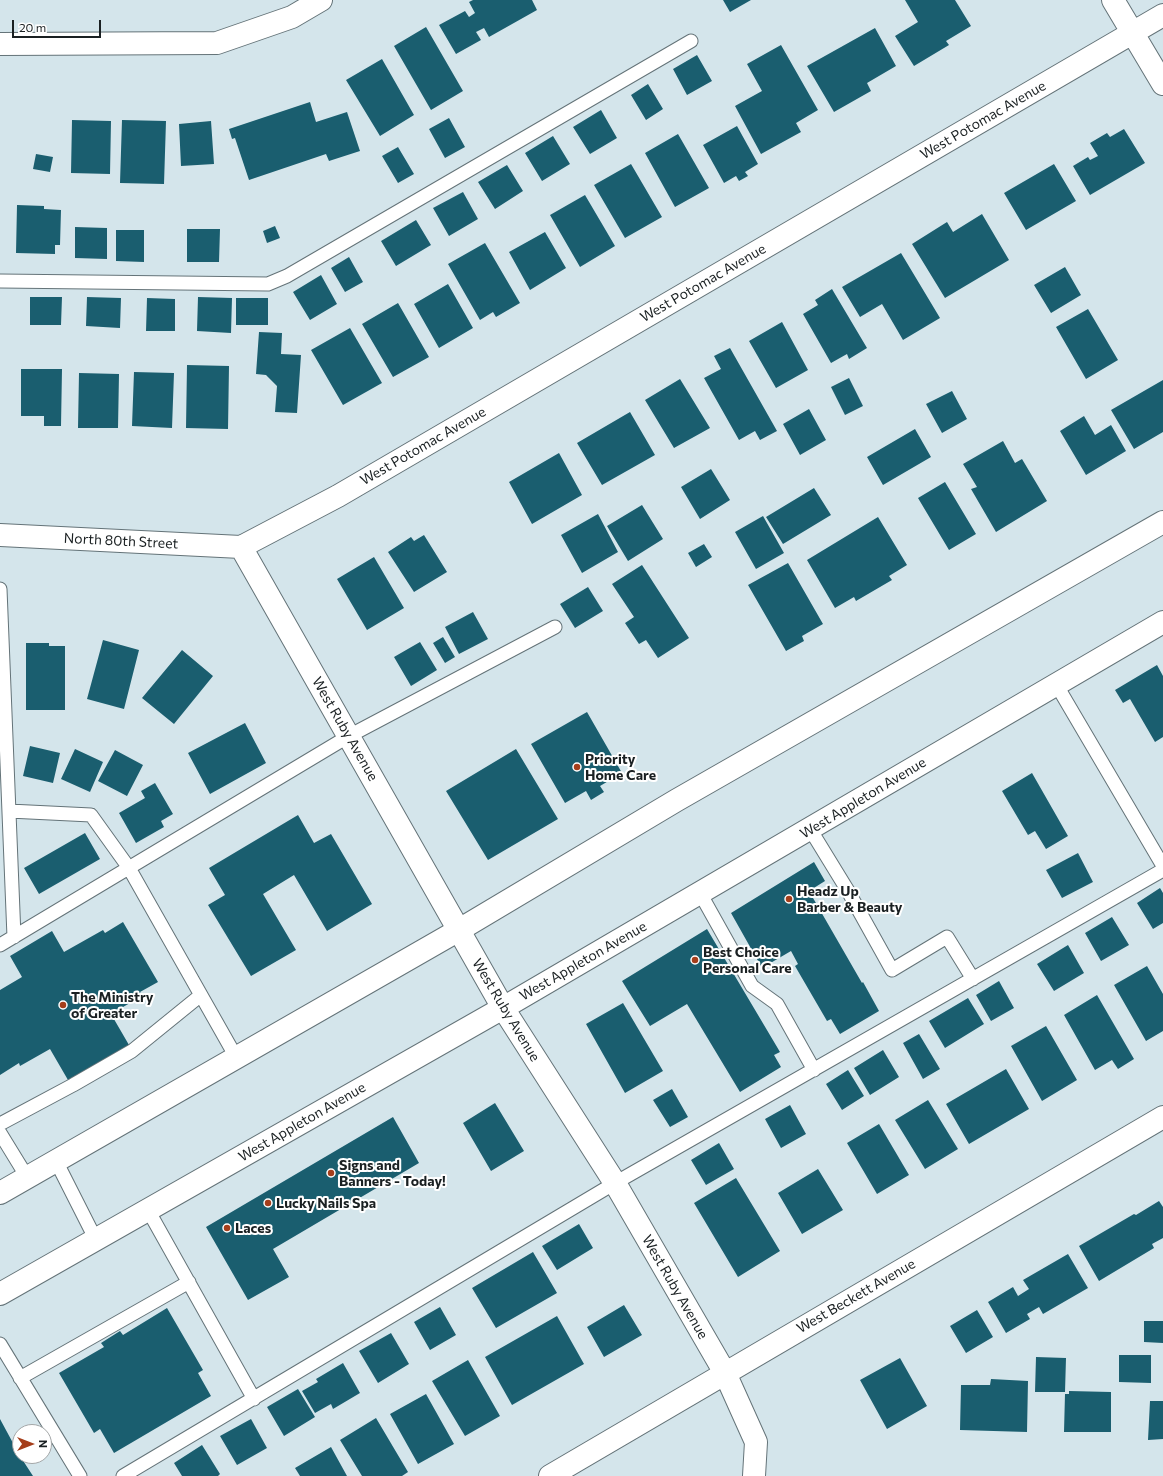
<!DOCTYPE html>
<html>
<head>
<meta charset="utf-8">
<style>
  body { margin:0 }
  #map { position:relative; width:1163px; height:1476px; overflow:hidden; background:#d4e5eb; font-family:Commissioner,sans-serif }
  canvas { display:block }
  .north { position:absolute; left:12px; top:1424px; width:40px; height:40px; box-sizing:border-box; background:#fff; border:1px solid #a3a6a7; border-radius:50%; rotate:90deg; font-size:11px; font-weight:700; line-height:16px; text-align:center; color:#1a2022 }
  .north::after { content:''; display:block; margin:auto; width:14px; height:18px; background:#a53e1b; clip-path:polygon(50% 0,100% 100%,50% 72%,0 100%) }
  .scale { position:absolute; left:12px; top:20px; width:89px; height:18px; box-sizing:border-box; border:2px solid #1a2022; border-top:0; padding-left:5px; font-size:12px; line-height:14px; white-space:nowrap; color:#1a2022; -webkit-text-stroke:3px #fff; paint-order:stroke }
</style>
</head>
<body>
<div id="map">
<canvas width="1163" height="1476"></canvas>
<div class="north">N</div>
<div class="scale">20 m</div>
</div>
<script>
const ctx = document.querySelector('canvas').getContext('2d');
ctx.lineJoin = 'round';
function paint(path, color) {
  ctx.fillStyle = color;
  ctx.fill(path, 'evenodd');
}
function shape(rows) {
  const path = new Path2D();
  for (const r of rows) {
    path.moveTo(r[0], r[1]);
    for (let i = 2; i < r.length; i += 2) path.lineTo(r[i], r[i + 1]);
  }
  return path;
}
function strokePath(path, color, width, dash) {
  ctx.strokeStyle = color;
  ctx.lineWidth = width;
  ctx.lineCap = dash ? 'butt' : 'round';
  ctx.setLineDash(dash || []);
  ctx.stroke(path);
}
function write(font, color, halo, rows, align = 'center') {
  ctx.font = font + ' Commissioner,sans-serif';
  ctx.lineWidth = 4;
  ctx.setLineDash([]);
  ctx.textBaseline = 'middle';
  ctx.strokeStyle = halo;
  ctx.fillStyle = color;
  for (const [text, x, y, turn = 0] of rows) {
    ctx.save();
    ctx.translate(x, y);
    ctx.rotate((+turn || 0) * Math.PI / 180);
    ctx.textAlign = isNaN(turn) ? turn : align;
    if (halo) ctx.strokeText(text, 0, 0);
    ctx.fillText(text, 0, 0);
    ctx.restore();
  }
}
const building = shape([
  [473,0,532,0,537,10,489,37,484,28,476,32,481,40,456,54,439,25,465,11,469,17,475,13,469,2],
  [723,0,751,0,730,12],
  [905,0,955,0,971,26,946,41,949,45,914,66,895,36,918,22],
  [426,27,463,91,431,110,394,46],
  [875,28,896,66,867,83,871,91,834,112,807,66],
  [781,45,818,110,796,123,801,132,761,154,735,106,762,91,747,64],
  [697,55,712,81,687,95,673,69],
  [382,59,414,115,380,136,346,80],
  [648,84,663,109,646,120,631,95],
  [310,102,316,122,347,112,360,151,329,161,326,154,249,180,235,138,232,139,229,129],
  [601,110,617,138,590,154,573,127],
  [449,118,465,147,445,158,429,129],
  [72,120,111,121,110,174,71,173],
  [122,120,166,121,164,184,120,183],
  [211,121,214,164,181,166,179,124],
  [737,126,758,164,745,172,748,176,739,181,736,176,724,183,703,145],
  [1124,129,1145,163,1090,195,1073,166,1088,157,1090,160,1098,156,1090,143,1107,133,1110,137],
  [678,134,709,188,675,207,645,153],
  [553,136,570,164,542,181,525,153],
  [398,147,414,174,398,183,382,156],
  [36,154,53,157,50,172,33,169],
  [631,164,662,217,625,238,594,185],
  [1054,164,1076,201,1026,230,1004,193],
  [507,165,523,191,495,209,478,182],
  [463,192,478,219,449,236,433,208],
  [585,195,615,246,580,267,550,215],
  [17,205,44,206,44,209,61,210,60,245,55,245,55,254,16,253],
  [982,214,1009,260,945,298,912,244,947,222,953,232],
  [416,220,431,245,396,266,381,241],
  [275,226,280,238,267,243,263,231],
  [75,227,107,228,107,259,75,258],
  [187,229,220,229,219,262,187,262],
  [116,230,144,230,144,262,116,261],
  [545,232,566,268,530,290,509,252],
  [485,243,520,303,496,317,493,312,480,320,448,264],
  [901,253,940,318,903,340,882,304,860,317,842,287],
  [349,257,363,282,345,292,331,268],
  [1065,267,1081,295,1051,313,1034,285],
  [321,275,337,304,310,320,293,292],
  [448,284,473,328,439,348,414,304],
  [832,289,867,348,849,359,847,354,831,363,803,314,818,305,815,300],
  [30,297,62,297,61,325,30,325],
  [87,297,121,298,120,328,86,326],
  [198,297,232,298,231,333,197,331],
  [147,298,175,299,175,331,146,331],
  [236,298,268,298,268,325,236,325],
  [398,303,429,357,393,377,362,324],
  [1088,309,1118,360,1086,379,1056,327],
  [782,322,808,370,776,388,749,341],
  [350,328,382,383,343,405,311,350],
  [259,332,282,333,281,354,301,355,297,413,275,412,277,386,266,375,256,374],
  [730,348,777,431,760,440,755,431,739,440,704,378,721,369,714,356],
  [187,365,229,366,228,429,186,428],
  [21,369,62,369,61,426,44,426,44,416,21,416],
  [134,372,174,373,172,428,132,426],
  [79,373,119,374,118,428,78,428],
  [849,378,863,406,845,415,831,387],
  [680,379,710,428,674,448,645,400],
  [1163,380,1163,432,1134,449,1111,410],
  [952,391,967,419,942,433,926,404],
  [809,409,826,440,800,455,783,424],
  [630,412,655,455,602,485,577,443],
  [1084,416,1095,435,1111,425,1126,451,1086,475,1060,431],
  [915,429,931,457,883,485,867,457],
  [1003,441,1015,463,1022,459,1047,501,996,532,971,489,977,487,963,464],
  [559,453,582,495,532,524,509,482],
  [711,469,730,500,700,519,681,487],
  [945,482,976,534,949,550,918,498],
  [814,488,831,515,783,544,766,517],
  [642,505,663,539,628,561,607,526],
  [598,514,618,552,582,573,561,535],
  [763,516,784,553,756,569,735,532],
  [878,517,907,565,889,576,892,580,856,601,854,597,835,608,807,560],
  [424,535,447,572,414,592,388,552,411,537,414,541],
  [704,544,712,557,696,567,688,553],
  [374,557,404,608,367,630,337,579],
  [788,563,823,624,802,636,804,641,786,651,748,585],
  [642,565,689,638,658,658,646,640,639,644,625,623,634,617,612,584],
  [588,587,603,611,575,628,560,604],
  [473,612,488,639,459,654,445,627],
  [443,637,455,657,445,663,433,643],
  [103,640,139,650,124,709,87,699],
  [420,642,437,670,411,686,394,657],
  [26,643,49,643,49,646,65,646,65,710,26,710],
  [182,650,213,676,174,724,142,698],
  [1157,665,1163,676,1163,737,1155,742,1130,699,1123,703,1115,690],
  [587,712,622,773,600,786,604,792,591,800,586,791,565,803,531,744],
  [245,723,266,763,210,794,188,753],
  [30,746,60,753,53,783,23,776],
  [75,749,103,762,90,792,61,779],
  [516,749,558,819,488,860,446,791],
  [115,750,143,765,127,796,98,781],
  [1032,773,1068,836,1046,849,1035,831,1028,835,1002,791],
  [155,783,173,814,161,821,164,827,136,843,119,813,145,798,141,791],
  [298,815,314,843,331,834,372,904,327,931,294,875,263,894,296,950,251,976,208,905,225,895,209,868],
  [85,833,100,859,39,894,24,868],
  [1078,853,1093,882,1062,898,1046,870],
  [814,862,825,881,809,891,862,983,863,982,879,1011,840,1034,831,1019,827,1021,795,966,798,964,791,951,762,968,731,913],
  [1160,888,1163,893,1163,923,1153,929,1137,903],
  [1112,917,1129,945,1101,961,1085,933],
  [123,922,158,982,140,992,142,996,111,1014,129,1045,68,1080,50,1049,20,1066,19,1063,0,1075,0,990,22,977,10,956,52,931,64,952,103,930,105,933],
  [707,929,780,1052,774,1055,781,1067,740,1092,687,1004,650,1026,622,981],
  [1068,945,1084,973,1054,991,1037,964],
  [1147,966,1163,994,1163,1031,1146,1041,1114,985],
  [999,981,1014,1008,991,1021,976,995],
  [1097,995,1134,1059,1118,1069,1112,1060,1095,1070,1064,1015],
  [968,998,984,1024,945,1048,929,1021],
  [623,1003,663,1071,625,1093,586,1024],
  [1046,1026,1077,1080,1042,1101,1011,1046],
  [919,1034,940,1069,923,1079,903,1043],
  [883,1050,899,1077,870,1095,854,1068],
  [1006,1069,1029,1109,969,1144,946,1104],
  [848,1070,864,1096,842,1110,826,1084],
  [672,1089,688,1117,670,1127,653,1100],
  [928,1100,958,1149,925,1169,895,1120],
  [495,1103,524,1151,491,1171,463,1123],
  [790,1105,806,1134,781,1148,765,1119],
  [393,1117,419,1163,273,1249,289,1277,248,1300,206,1227],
  [879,1124,909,1175,877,1194,847,1143],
  [719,1143,734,1169,706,1185,691,1160],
  [818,1169,843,1210,802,1234,778,1193],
  [736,1178,780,1251,738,1277,694,1203],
  [1159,1201,1163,1207,1163,1238,1152,1244,1154,1248,1099,1281,1079,1246,1134,1214,1136,1215],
  [579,1224,593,1248,557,1270,542,1246],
  [533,1252,557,1293,496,1328,472,1288],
  [1068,1254,1088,1288,1043,1314,1039,1307,1027,1314,1030,1319,1006,1333,988,1302,1013,1287,1018,1296,1029,1289,1023,1280],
  [624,1305,642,1335,604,1357,587,1327],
  [440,1307,456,1335,430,1350,414,1322],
  [167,1308,203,1370,198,1373,211,1396,114,1453,100,1429,94,1433,59,1373,104,1347,101,1343,120,1331,123,1335],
  [977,1310,993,1337,966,1353,950,1326],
  [557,1316,584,1364,512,1405,485,1357],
  [1144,1321,1163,1321,1163,1343,1144,1342],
  [391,1333,409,1364,378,1383,359,1351],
  [1119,1355,1151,1355,1151,1383,1119,1382],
  [1036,1357,1066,1358,1065,1392,1035,1392],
  [900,1358,927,1406,887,1429,860,1380],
  [468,1360,500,1416,465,1436,432,1381],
  [343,1363,360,1393,333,1409,331,1404,315,1413,302,1391,318,1382,316,1379],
  [991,1379,1028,1381,1027,1432,960,1430,961,1385,990,1385],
  [298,1389,315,1417,284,1436,267,1407],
  [1069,1391,1111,1392,1111,1432,1064,1432,1065,1394,1069,1394],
  [426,1394,454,1444,418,1464,390,1414],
  [1150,1401,1163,1401,1163,1439,1148,1440],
  [376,1418,408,1472,402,1476,362,1476,340,1440],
  [0,1419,20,1456,33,1476,0,1476],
  [251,1419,267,1448,237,1465,220,1436],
  [202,1445,220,1474,218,1476,182,1476,174,1463],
  [331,1447,347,1476,300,1476,295,1468]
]);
const service = shape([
  [0,281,268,284,287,276,691,41],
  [0,589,14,937],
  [1056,684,1163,866],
  [9,811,91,815,129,868,236,1057],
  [810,829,848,891,892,970,947,937,973,979],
  [700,893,752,986,777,1004,814,1070],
  [0,945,349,736,555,627],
  [0,1124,73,1085,132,1051,201,995],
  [0,1133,27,1177],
  [56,1161,96,1240],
  [148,1210,254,1399],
  [0,1344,80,1476],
  [20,1378,189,1282],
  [123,1476,615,1183,1163,870]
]);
const minor = shape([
  [1113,0,1163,84],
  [0,44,217,43,292,17,321,0],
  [0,535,241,547],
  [241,547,503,1008,615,1183,725,1373,756,1442,754,1476],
  [241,547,338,496,1163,15],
  [550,1476,1163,1117]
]);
const primary = shape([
  [0,1193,459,930,677,800,1163,522],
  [0,1294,503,1008,1163,622]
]);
const markers = [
  [577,767,4,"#a53e1b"],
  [789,899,4,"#a53e1b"],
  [695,960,4,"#a53e1b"],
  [63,1005,4,"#a53e1b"],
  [331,1173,4,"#a53e1b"],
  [268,1203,4,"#a53e1b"],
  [227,1228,4,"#a53e1b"]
];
const streetNames = [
  ["West Potomac Avenue",983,120,-30],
  ["West Potomac Avenue",703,283,-30],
  ["West Potomac Avenue",423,446,-30],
  ["North 80th Street",121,541,3],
  ["West Ruby Avenue",345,729,60],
  ["West Appleton Avenue",863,798,-31],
  ["West Appleton Avenue",583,961,-30],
  ["West Ruby Avenue",506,1010,59],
  ["West Appleton Avenue",302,1122,-30],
  ["West Ruby Avenue",675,1287,60],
  ["West Beckett Avenue",856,1296,-30]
];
const poiNames = [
  ["Priority",585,759],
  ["Home Care",585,775],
  ["Headz Up",797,891],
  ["Barber & Beauty",797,907],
  ["Best Choice",703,952],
  ["Personal Care",703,968],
  ["The Ministry",71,997],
  ["of Greater",71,1013],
  ["Signs and",339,1165],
  ["Banners - Today!",339,1181],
  ["Lucky Nails Spa",276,1203],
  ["Laces",235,1228]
];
paint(building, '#1a5e6f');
strokePath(service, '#647378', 15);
strokePath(minor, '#647378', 24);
strokePath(primary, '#647378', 24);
strokePath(service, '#fff', 13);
strokePath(minor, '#fff', 22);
strokePath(primary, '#fff', 22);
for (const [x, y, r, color] of markers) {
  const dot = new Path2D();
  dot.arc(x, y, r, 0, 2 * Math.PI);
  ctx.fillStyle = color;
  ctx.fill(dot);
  strokePath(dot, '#fff', 1.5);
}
write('14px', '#1a2022', '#fff', streetNames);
write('bold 14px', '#1a2022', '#fff', poiNames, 'left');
</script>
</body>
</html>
